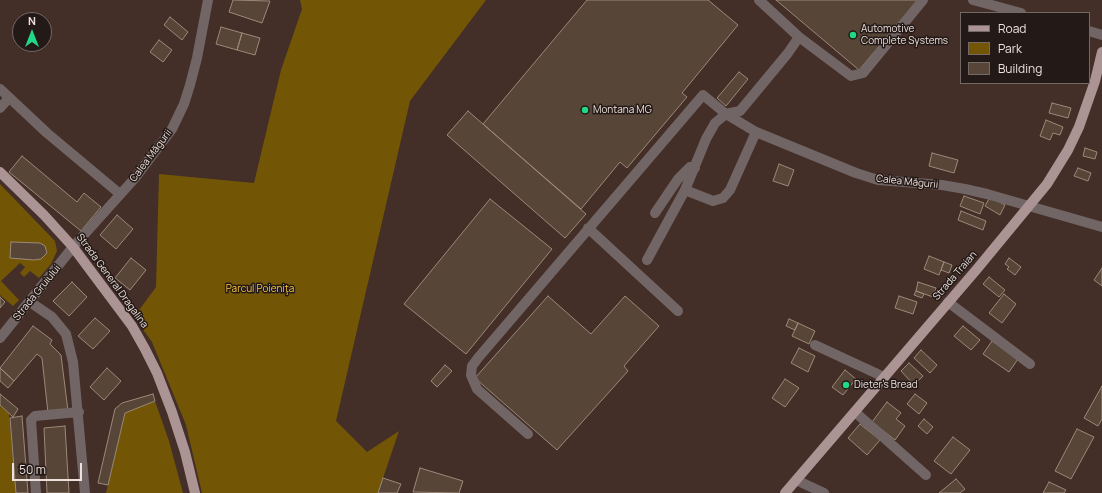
<!DOCTYPE html>
<html>
<head>
<meta charset="utf-8">
<style>
  body { margin:0 }
  #map { position:relative; width:1102px; height:493px; overflow:hidden; background:#432e28; font-family:Manrope,sans-serif }
  canvas { display:block }
  .legend { position:absolute; left:960px; top:12px; width:130px; height:72px; box-sizing:border-box; background:#231916; border:1px solid #746965; margin:0; padding:5px 7px; list-style:none; font-size:12px; color:#eee0db }
  .legend li { display:flex; align-items:center; gap:8px; height:20px }
  .legend b { width:20px; border:1px solid #746965 }
  .north { position:absolute; left:12px; top:12px; width:40px; height:40px; box-sizing:border-box; background:#231916; border:1px solid #746965; border-radius:50%; rotate:0deg; font-size:11px; font-weight:700; line-height:16px; text-align:center; color:#eee0db }
  .north::after { content:''; display:block; margin:auto; width:14px; height:18px; background:#21d887; clip-path:polygon(50% 0,100% 100%,50% 72%,0 100%) }
  .scale { position:absolute; left:12px; top:463px; width:70px; height:18px; box-sizing:border-box; border:2px solid #eee0db; border-top:0; padding-left:5px; font-size:12px; line-height:14px; white-space:nowrap; color:#eee0db; -webkit-text-stroke:3px #231916; paint-order:stroke }
</style>
</head>
<body>
<div id="map">
<canvas width="1102" height="493"></canvas>
<ul class="legend">
<li><b style="height:5px;background:#ac9495"></b>Road</li>
<li><b style="height:11px;background:#725605"></b>Park</li>
<li><b style="height:11px;background:#574637"></b>Building</li>
</ul>
<div class="north">N</div>
<div class="scale">50 m</div>
</div>
<script>
const ctx = document.querySelector('canvas').getContext('2d');
ctx.lineJoin = 'round';
function paint(path, color) {
  ctx.fillStyle = color;
  ctx.fill(path, 'evenodd');
}
function shape(rows) {
  const path = new Path2D();
  for (const r of rows) {
    path.moveTo(r[0], r[1]);
    for (let i = 2; i < r.length; i += 2) path.lineTo(r[i], r[i + 1]);
  }
  return path;
}
function strokePath(path, color, width, dash) {
  ctx.strokeStyle = color;
  ctx.lineWidth = width;
  ctx.lineCap = dash ? 'butt' : 'round';
  ctx.setLineDash(dash || []);
  ctx.stroke(path);
}
function write(font, color, halo, rows, align = 'center') {
  ctx.font = font + ' Manrope,sans-serif';
  ctx.lineWidth = 3;
  ctx.setLineDash([]);
  ctx.textBaseline = 'middle';
  ctx.strokeStyle = halo;
  ctx.fillStyle = color;
  for (const [text, x, y, turn = 0] of rows) {
    ctx.save();
    ctx.translate(x, y);
    ctx.rotate((+turn || 0) * Math.PI / 180);
    ctx.textAlign = isNaN(turn) ? turn : align;
    if (halo) ctx.strokeText(text, 0, 0);
    ctx.fillText(text, 0, 0);
    ctx.restore();
  }
}
const green = shape([
  [300,0,486,0,410,101,336,421,367,452,399,431,378,493,202,493,186,425,152,342,134,317,156,287,159,174,254,183,281,70,302,9],
  [0,184,55,241,57,251,51,264,39,278,30,271,24,277,20,273,25,267,20,263,1,281,19,300,13,306,0,295],
  [155,401,169,441,183,493,106,493,125,413],
  [0,406,9,413,16,493,0,493]
]);
const building = shape([
  [233,0,270,1,262,23,229,12,233,0],
  [587,0,708,0,738,25,682,93,687,97,627,168,620,162,581,209,483,124,587,0],
  [776,0,918,0,859,70,776,0],
  [170,17,188,32,182,40,164,25,170,17],
  [221,27,242,33,237,50,216,44,221,27],
  [242,33,260,38,255,55,237,50,242,33],
  [159,40,172,50,163,62,150,52,159,40],
  [739,72,748,79,726,106,717,98,739,72],
  [1052,103,1071,108,1068,118,1049,113,1052,103],
  [468,111,586,214,565,238,447,135,468,111],
  [1046,120,1063,127,1060,135,1053,133,1050,140,1040,136,1046,120],
  [1085,148,1097,152,1095,159,1083,156,1085,148],
  [932,153,958,160,954,173,929,166,932,153],
  [22,156,77,202,84,193,101,207,81,231,9,172,22,156],
  [779,164,794,170,788,186,773,181,779,164],
  [1078,168,1091,173,1088,181,1074,176,1078,168],
  [964,196,984,203,980,214,960,206,964,196],
  [990,197,1005,205,1000,215,985,206,990,197],
  [490,199,552,249,466,354,404,304,490,199],
  [961,211,986,221,983,230,958,220,961,211],
  [117,215,133,229,116,249,100,235,117,215],
  [11,242,40,243,45,246,47,253,41,259,34,260,10,258,11,242],
  [929,256,944,262,939,275,924,269,929,256],
  [131,258,146,270,130,290,115,278,131,258],
  [1009,258,1021,267,1015,275,1007,269,1009,267,1005,264,1009,258],
  [944,262,952,265,949,273,941,270,944,262],
  [1102,268,1102,286,1094,280,1102,268],
  [989,277,1005,290,999,297,983,284,989,277],
  [72,282,87,297,69,316,53,301,72,282],
  [918,282,936,288,933,297,916,291,918,282],
  [916,291,924,294,922,298,914,295,916,291],
  [1004,294,1016,304,1002,323,989,313,1004,294],
  [548,296,591,334,625,296,659,326,624,366,628,371,557,450,475,378,548,296],
  [899,296,917,302,913,314,895,308,899,296],
  [0,297,5,302,0,308,0,297],
  [95,318,110,331,93,349,78,336,95,318],
  [789,319,798,323,795,330,786,326,789,319],
  [798,323,815,331,809,344,792,336,798,323],
  [33,326,52,340,50,344,61,355,68,411,48,413,42,358,37,354,14,381,0,368,33,326],
  [963,326,980,340,971,350,954,336,963,326],
  [992,341,1018,359,1009,372,983,354,992,341],
  [799,348,815,356,808,372,791,363,799,348],
  [921,350,937,365,930,373,914,358,921,350],
  [909,363,923,376,914,385,901,371,909,363],
  [445,365,452,371,437,387,431,381,445,365],
  [0,368,14,381,8,388,0,381,0,368],
  [107,368,121,381,104,400,90,387,107,368],
  [845,370,856,379,843,395,832,387,845,370],
  [785,379,799,388,785,407,772,398,785,379],
  [1102,386,1102,419,1098,426,1084,418,1102,386],
  [0,394,18,409,13,417,0,405,0,394],
  [153,394,155,401,125,413,108,485,98,483,115,409,122,403,153,394],
  [915,394,927,403,919,414,907,404,915,394],
  [887,402,901,413,896,419,905,426,895,440,872,422,887,402],
  [22,416,28,493,16,493,10,418,22,416],
  [924,419,933,427,927,434,918,426,924,419],
  [860,424,880,440,867,455,848,438,860,424],
  [65,426,69,493,47,493,44,428,65,426],
  [1077,429,1094,437,1071,479,1055,471,1077,429],
  [953,437,970,450,951,474,934,461,953,437],
  [420,468,463,481,459,493,413,492,420,468],
  [383,478,401,484,397,493,378,493,383,478],
  [956,479,965,489,960,493,939,493,956,479],
  [1049,482,1066,490,1064,493,1043,493,1049,482]
]);
const minor = shape([
  [759,0,799,37,851,76,863,73,923,0],
  [973,0,1021,13],
  [1089,31,1102,35],
  [0,89,47,133,120,194],
  [0,108,9,98],
  [685,190,713,201,723,198,730,190,756,132],
  [655,213,678,179,690,167,695,168],
  [588,228,678,311],
  [647,260,685,190,706,139,715,123,726,114,740,111,788,53,799,37],
  [30,302,52,317,66,334,73,362,85,493],
  [948,302,1030,364],
  [0,338,73,247,135,178,172,129,184,104,190,85,197,58,208,0],
  [815,345,884,377],
  [855,412,926,475],
  [528,434,477,389,471,375,472,366,478,358,703,95,726,114,756,132,856,173,878,180,942,185,965,189,987,194,1102,227],
  [796,480,824,493],
  [36,493,31,420,35,416,79,412]
]);
const major = shape([
  [0,172,44,215,73,247,132,326,145,349,157,373,172,412,185,452,195,493],
  [785,493,977,269,1047,184,1068,150,1079,127,1095,81,1102,52]
]);
const markers = [
  [853,35,4,"#21d887"],
  [585,110,4,"#21d887"],
  [846,385,4,"#21d887"]
];
const poiNames = [
  ["Automotive",861,29],
  ["Complete Systems",861,41],
  ["Montana MG",593,110],
  ["Dieter’s Bread",854,385]
];
const streetNames = [
  ["Calea Măgurii",151,156,-53],
  ["Calea Măgurii",907,182,6],
  ["Strada Traian",955,276,-49],
  ["Strada General Dragalina",112,281,54],
  ["Strada Gruiului",37,293,-51]
];
const parkNames = [
  ["Parcul Poieniţa",260,289]
];
paint(green, '#725605');
paint(building, '#574637');
strokePath(building, '#9c8979', 1);
strokePath(minor, '#716565', 10);
strokePath(major, '#ac9495', 10);
for (const [x, y, r, color] of markers) {
  const dot = new Path2D();
  dot.arc(x, y, r, 0, 2 * Math.PI);
  ctx.fillStyle = color;
  ctx.fill(dot);
  strokePath(dot, '#231916', 1.5);
}
write('10px', '#eee0db', '#231916', poiNames, 'left');
write('10px', '#eee0db', '#231916', streetNames);
write('10px', '#f9c43b', '#231916', parkNames);
</script>
</body>
</html>
